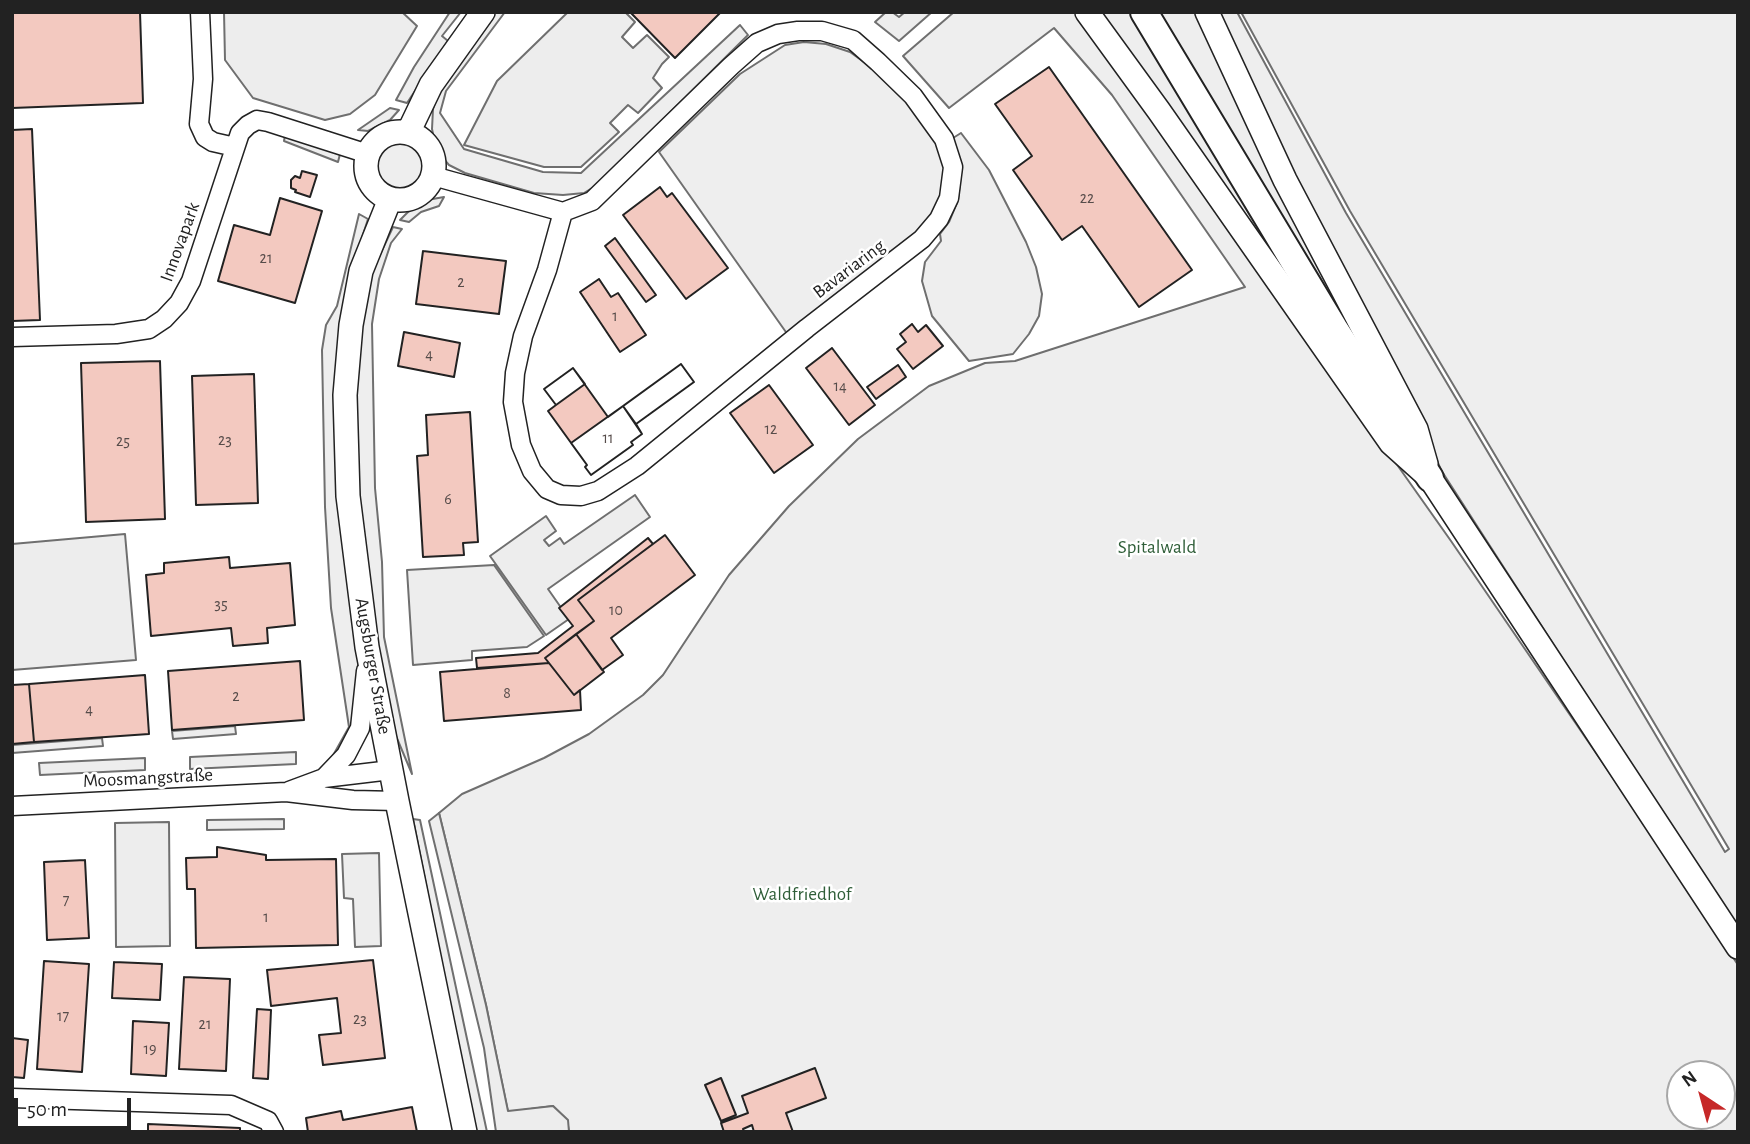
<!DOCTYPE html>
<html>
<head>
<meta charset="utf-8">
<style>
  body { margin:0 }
  #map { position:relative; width:1750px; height:1144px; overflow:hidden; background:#fff; font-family:"Alegreya Sans",sans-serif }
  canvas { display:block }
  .frame { position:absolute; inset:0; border:14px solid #222; pointer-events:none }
  .north { position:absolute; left:1666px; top:1060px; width:70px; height:70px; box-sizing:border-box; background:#fff; border:2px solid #a7a7a7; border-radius:50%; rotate:324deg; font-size:19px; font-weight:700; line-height:28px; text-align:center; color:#222 }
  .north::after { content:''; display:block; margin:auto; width:24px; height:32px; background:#c62828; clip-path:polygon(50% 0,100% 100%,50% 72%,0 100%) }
  .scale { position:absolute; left:14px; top:1098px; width:117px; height:32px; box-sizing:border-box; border:4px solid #222; border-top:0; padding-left:9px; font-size:21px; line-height:24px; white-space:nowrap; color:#222; -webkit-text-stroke:5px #fff; paint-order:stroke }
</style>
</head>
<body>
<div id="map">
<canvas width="1750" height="1144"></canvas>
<div class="frame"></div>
<div class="north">N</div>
<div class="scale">50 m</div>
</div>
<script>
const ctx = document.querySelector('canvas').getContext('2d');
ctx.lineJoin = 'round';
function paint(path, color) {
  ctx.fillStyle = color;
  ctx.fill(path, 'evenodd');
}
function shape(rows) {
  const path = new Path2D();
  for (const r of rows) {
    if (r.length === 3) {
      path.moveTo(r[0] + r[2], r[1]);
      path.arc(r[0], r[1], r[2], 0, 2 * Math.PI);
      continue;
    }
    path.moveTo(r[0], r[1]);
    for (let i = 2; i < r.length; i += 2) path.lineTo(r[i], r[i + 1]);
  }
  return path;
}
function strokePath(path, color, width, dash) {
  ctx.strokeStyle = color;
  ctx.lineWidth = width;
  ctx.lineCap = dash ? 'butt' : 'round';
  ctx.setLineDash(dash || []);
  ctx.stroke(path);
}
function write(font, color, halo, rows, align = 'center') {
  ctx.font = font + ' "Alegreya Sans",sans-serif';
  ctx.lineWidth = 5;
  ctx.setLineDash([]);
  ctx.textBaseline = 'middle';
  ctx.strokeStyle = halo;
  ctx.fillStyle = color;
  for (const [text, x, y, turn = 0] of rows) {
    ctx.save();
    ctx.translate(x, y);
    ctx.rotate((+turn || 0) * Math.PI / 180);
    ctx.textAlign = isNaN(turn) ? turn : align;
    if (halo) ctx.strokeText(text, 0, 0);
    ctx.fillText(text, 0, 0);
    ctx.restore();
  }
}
const green = shape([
  [450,12,461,12,442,36,448,41,407,103,396,100,414,67,450,12],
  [493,12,505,12,446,91,440,113,464,149,543,172,581,173,740,25,748,35,597,185,584,193,563,195,534,193,465,173,449,165,442,157,435,143,432,129,433,109,440,87,493,12],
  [954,12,1077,12,1451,541,1674,867,1738,965,1738,1132,569,1132,567,1120,553,1106,508,1112,486,1005,439,813,462,794,544,758,589,734,643,695,663,675,729,575,789,506,858,439,929,386,985,363,1015,361,1245,287,1112,95,1054,28,949,108,903,56,954,12],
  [1680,1074,1722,1074,1722,1116,1680,1116,1680,1074],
  [1097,12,1134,12,1317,317,1097,12],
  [1157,12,1201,12,1377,381,1157,12],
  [1213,12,1237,12,1346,213,1725,852,1729,849,1350,211,1241,12,1738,12,1738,931,1441,470,1422,425,1361,314,1213,12],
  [804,42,826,44,850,52,875,70,909,104,938,145,945,169,942,194,934,214,919,234,788,335,659,152,740,74,785,45,804,42],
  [390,108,399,110,390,120,368,131,358,130,390,108],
  [961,133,989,170,1026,242,1036,267,1042,294,1039,316,1029,334,1013,354,969,361,932,316,922,281,925,262,941,241,940,234,949,222,958,200,962,166,953,138,961,133],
  [285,135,340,154,338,162,284,141,285,135],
  [401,167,25],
  [444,197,439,206,421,212,409,222,400,220,412,208,427,200,444,197],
  [359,214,368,219,352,269,360,649,352,729,342,750,331,759,349,727,331,608,325,507,322,350,326,325,337,306,359,214],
  [393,227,402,229,391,243,379,279,372,324,375,488,382,562,384,637,412,774,396,736,377,643,359,494,353,396,358,327,370,276,393,227],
  [413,819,420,820,487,1132,475,1132,413,819]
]);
const parking = shape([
  [224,12,402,12,417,26,375,95,350,114,325,120,253,98,225,60,224,12],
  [568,12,625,12,635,22,622,37,633,48,647,35,669,57,662,64,653,78,662,88,638,113,628,105,610,123,619,132,581,167,544,167,464,145,497,81,568,12],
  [886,12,892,12,899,17,905,12,932,12,899,41,875,22,886,12],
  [635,495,650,517,548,589,569,619,546,635,490,556,546,516,556,531,544,540,549,546,560,538,564,544,635,495],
  [125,534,136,660,12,670,12,544,125,534],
  [494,565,544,636,527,647,472,651,472,660,413,665,407,570,494,565],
  [235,726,236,734,173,739,172,731,235,726],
  [102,738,103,746,12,753,12,745,102,738],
  [296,752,296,764,190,769,190,757,296,752],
  [145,758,145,770,40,775,39,763,145,758],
  [439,813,486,1005,508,1111,553,1106,568,1120,569,1132,496,1132,484,1048,429,821,439,813],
  [284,819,284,829,207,830,207,820,284,819],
  [169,822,170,946,116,947,115,823,169,822],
  [379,853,381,946,355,947,353,899,344,898,342,854,379,853]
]);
const building = shape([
  [12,12,140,12,143,103,12,108,12,12],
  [630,12,721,12,675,58,630,12],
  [1049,67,1192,270,1139,307,1082,226,1062,240,1013,170,1032,156,995,104,1049,67],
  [32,129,40,320,12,321,12,130,32,129],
  [302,171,317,175,310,197,295,192,296,190,291,188,291,180,295,176,300,178,302,171],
  [660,187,667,197,672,193,728,268,686,299,623,215,660,187],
  [280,198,322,211,295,303,218,281,234,225,270,235,280,198],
  [615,238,656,295,646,302,605,246,615,238],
  [423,251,506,261,499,314,416,304,423,251],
  [599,279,611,297,618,293,646,335,620,352,580,292,599,279],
  [912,324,918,332,926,325,943,346,913,369,897,349,906,342,900,334,912,324],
  [404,332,460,343,454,377,398,366,404,332],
  [832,348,875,405,849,425,806,368,832,348],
  [160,361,165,519,86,522,81,363,160,361],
  [681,364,694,382,636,424,642,434,631,442,633,445,591,475,585,467,587,465,548,411,556,405,544,389,573,368,608,417,681,364],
  [681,364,694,382,636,424,623,406,681,364],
  [898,365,906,377,876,399,867,387,898,365],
  [573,368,585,384,556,405,544,389,573,368],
  [254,374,258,503,196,505,192,376,254,374],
  [769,385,813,445,774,473,730,413,769,385],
  [623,406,642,434,631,442,633,445,591,475,585,467,587,465,571,443,623,406],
  [470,412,478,542,463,543,464,555,423,557,417,456,428,455,426,415,470,412],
  [665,535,695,575,611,638,623,655,602,670,576,634,594,621,578,600,665,535],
  [648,538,653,544,578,600,594,621,545,658,549,663,477,668,476,658,538,653,573,626,559,608,648,538],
  [229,557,230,568,290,563,295,625,267,628,268,643,233,646,231,628,151,636,146,575,164,573,164,563,229,557],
  [576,634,604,672,574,695,545,658,576,634],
  [300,661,304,720,172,730,168,671,300,661],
  [549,663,574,695,580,690,581,710,444,721,440,672,549,663],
  [145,675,149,734,34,742,29,684,145,675],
  [29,684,34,742,12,744,12,685,29,684],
  [217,847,266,855,266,860,336,859,338,945,196,948,195,889,187,889,186,858,217,857,217,847],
  [85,860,89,938,47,940,44,862,85,860],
  [373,960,385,1058,323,1065,319,1035,341,1033,337,998,271,1006,267,970,373,960],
  [44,961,89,964,82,1072,37,1069,44,961],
  [114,962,162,964,160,1000,112,998,114,962],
  [184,977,230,979,226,1071,179,1069,184,977],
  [257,1009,271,1010,268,1079,253,1078,257,1009],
  [133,1021,169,1023,166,1076,131,1074,133,1021],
  [12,1038,28,1040,24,1078,12,1077,12,1038],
  [815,1068,826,1098,786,1113,793,1132,754,1132,752,1125,743,1129,744,1132,724,1132,721,1123,748,1113,742,1096,815,1068],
  [721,1078,736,1115,721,1121,705,1085,721,1078],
  [412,1107,417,1132,308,1132,306,1118,341,1111,343,1120,412,1107],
  [148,1124,240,1128,240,1132,148,1132,148,1124]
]);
const minor = shape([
  [200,12,203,79,199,124,205,137,213,142,235,147],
  [433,176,563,212,592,201,731,66,757,43,778,34,798,31,822,31,853,40,878,62,913,96,944,139,953,167,949,198,939,219,922,239,807,328,637,466,598,491,581,496,561,495,547,489,532,471,521,445,513,402,515,373,523,336,547,270,563,212],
  [12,337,116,334,149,329,164,319,179,303,191,281,240,133,248,125,257,120,268,122,368,154],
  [324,778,346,755,360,728,366,671],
  [289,791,324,778,391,770],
  [12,806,286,792,353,800,397,801],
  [12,1098,231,1105,268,1121,274,1132]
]);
const major = shape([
  [1087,12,1159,111,1391,443,1430,478,1738,947],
  [1207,12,1285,180,1416,429,1426,464],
  [400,166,34],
  [408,133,431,85,483,12],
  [390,199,361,271,351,325,345,395,348,496,367,647,397,801,465,1132]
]);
const highway = shape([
  [1144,12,1334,328,1430,478]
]);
const numberNames = [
  ["22",1087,198],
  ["21",266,258],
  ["2",461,282],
  ["1",615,316],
  ["4",429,354],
  ["14",840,386],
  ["12",771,429],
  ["11",608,438],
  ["23",225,440],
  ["25",123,441],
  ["6",448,499],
  ["35",221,604],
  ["10",616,610],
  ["8",507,693],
  ["2",236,696],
  ["4",89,709],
  ["7",66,900],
  ["1",266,917],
  ["17",63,1016],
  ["23",360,1019],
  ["21",205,1024],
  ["19",150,1049]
];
const streetNames = [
  ["Innovapark",180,242,-70],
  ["Bavariaring",849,269,-37],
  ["Augsburger Straße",373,666,80],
  ["Moosmangstraße",148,778,-3]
];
const parkNames = [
  ["Spitalwald",1157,547],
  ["Waldfriedhof",802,894]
];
paint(green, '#eee');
strokePath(green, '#6f6f6f', 2);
paint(parking, '#ededed');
strokePath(parking, '#6f6f6f', 2);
paint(building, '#f3c9c0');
strokePath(building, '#222', 2);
strokePath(minor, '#222', 21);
strokePath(major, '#222', 26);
strokePath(highway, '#222', 30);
strokePath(minor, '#fff', 18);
strokePath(major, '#fff', 23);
strokePath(highway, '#fff', 26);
write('16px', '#564c4a', null, numberNames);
write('19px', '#222', '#fff', streetNames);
write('19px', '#2f5e38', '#fff', parkNames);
</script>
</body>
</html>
